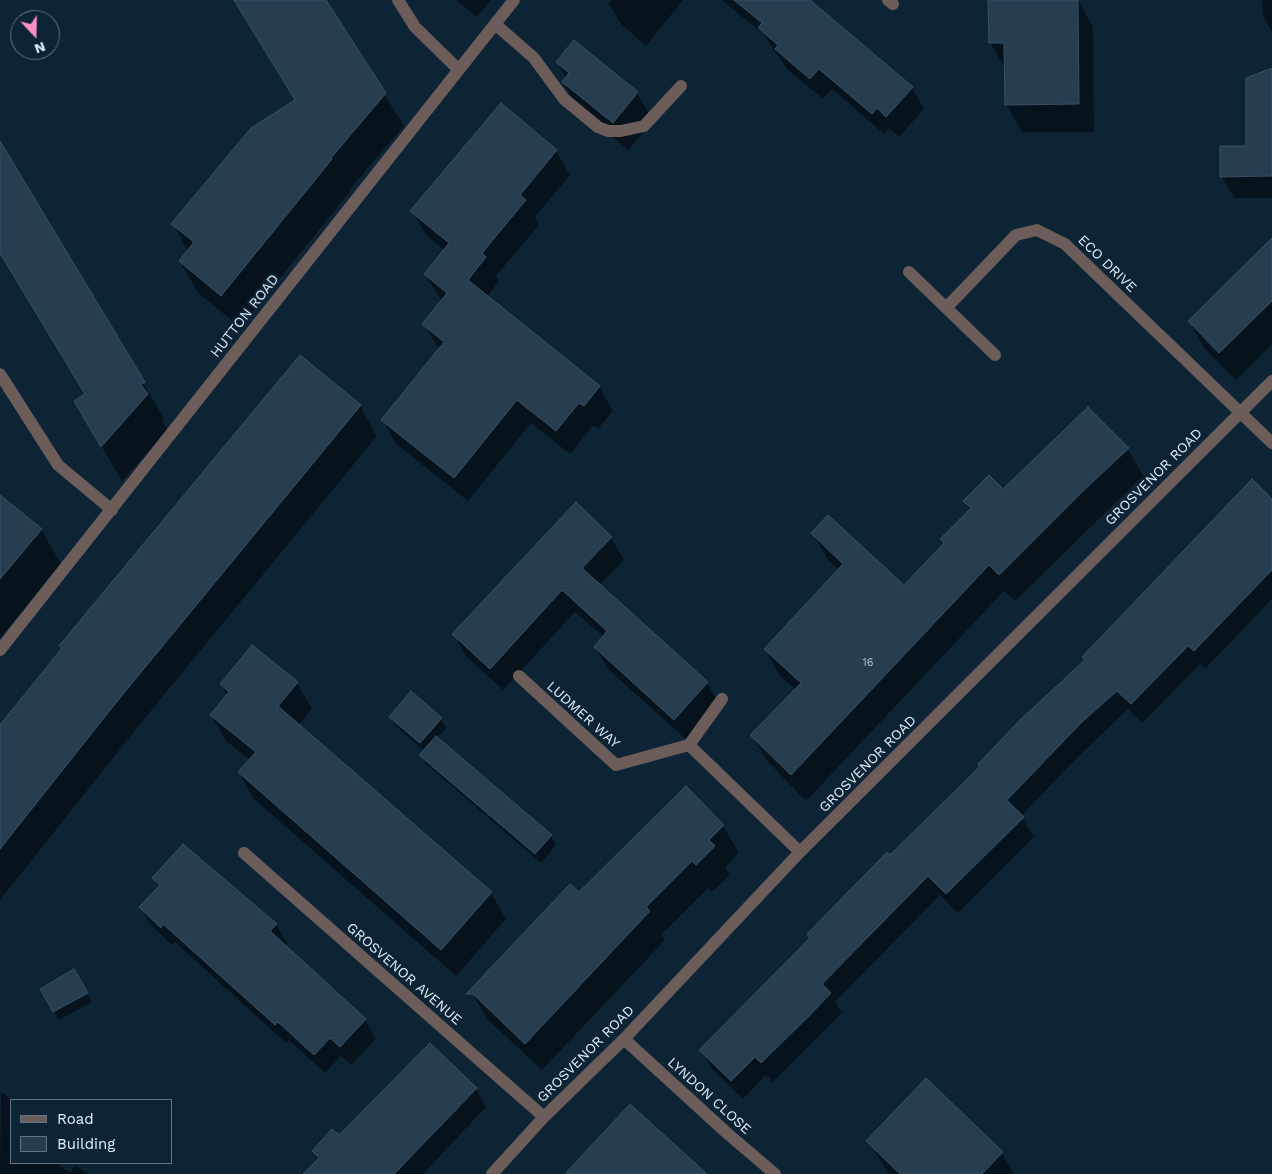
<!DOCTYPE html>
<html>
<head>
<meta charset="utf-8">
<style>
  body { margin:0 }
  #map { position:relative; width:1272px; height:1174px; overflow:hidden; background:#0d2435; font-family:"Work Sans",sans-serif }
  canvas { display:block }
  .legend { position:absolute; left:10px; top:1099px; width:162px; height:65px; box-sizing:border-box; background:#0d2435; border:1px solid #627584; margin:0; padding:6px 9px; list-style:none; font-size:15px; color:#e1effb }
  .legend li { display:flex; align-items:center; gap:10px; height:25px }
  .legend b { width:25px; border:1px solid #627584 }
  .north { position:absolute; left:10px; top:10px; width:50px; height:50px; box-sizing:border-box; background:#0d2435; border:1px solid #627584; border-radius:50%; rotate:159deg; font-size:14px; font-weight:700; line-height:20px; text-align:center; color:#e1effb }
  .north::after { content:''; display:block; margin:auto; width:18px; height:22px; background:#fb8fc3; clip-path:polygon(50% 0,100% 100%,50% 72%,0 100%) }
</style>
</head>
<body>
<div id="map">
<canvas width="1272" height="1174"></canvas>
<ul class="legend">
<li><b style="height:6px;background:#6c5d5a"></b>Road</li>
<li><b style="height:14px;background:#263e50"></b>Building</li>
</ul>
<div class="north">N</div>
</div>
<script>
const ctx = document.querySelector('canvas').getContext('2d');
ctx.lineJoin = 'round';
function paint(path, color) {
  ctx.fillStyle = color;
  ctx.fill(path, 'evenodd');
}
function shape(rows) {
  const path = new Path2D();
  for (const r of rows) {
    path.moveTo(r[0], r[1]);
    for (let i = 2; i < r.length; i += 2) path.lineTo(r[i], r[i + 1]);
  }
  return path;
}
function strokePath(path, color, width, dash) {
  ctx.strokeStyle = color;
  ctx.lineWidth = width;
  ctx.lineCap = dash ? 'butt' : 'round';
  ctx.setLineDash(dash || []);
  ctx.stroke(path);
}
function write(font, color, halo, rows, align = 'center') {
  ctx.font = font + ' "Work Sans",sans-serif';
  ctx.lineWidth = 4.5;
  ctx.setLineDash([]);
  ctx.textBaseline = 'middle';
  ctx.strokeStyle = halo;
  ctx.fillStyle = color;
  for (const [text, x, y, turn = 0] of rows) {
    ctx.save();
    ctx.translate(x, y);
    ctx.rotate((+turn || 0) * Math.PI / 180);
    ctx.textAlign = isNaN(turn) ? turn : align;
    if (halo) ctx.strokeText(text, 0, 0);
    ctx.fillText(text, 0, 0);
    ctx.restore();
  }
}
const shadow = shape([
  [234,0,325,0,404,126,349,190,350,192,240,327,199,294,180,262,188,251,173,224,296,101],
  [456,0,491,0,477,17],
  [612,0,683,0,646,46,621,24,609,4],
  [722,0,808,0,912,88,924,109,899,137,889,128,884,134,832,89,823,99,788,70,763,34],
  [990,0,1078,0,1093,27,1094,132,1022,132,1006,104,1006,70,990,42],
  [1262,0,1272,0,1272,32,1263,16],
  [574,42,637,93,653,121,628,150,579,109,563,82,566,78,557,62],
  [1272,69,1272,198,1234,198,1221,176,1248,147],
  [501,105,556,151,570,175,535,217,539,225,496,276,499,281,487,297,599,387,613,411,598,429,593,426,570,454,531,423,468,501,396,444,383,420,440,350,424,324,442,301,425,274,444,250,426,235,412,211],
  [0,144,164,418,162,420,168,430,122,481,75,402,86,394,0,252],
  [1272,240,1272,344,1236,380,1205,349,1189,321],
  [360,406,377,436,136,729,0,900,0,728,63,649,61,646],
  [1128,449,1143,476,1015,601,1004,591,806,801,767,761,752,735,796,690,780,676,765,649,839,570,828,560,813,533,904,587,944,544,941,539,970,510,965,501,1003,491],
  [0,496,41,529,61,564,0,638],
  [1272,501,1272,599,1205,669,1200,664,1142,723,1128,709,1075,760,1021,816,1034,837,958,913,940,895,835,1002,842,1013,773,1082,766,1075,743,1099,712,1069,701,1050,1085,661,1083,657],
  [611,538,624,560,599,585,707,683,720,705,688,741,608,669,595,647,604,637,575,612,503,690,466,656,454,634],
  [252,647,297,683,312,709,299,725,491,893,506,919,456,976,254,799,239,773,250,760,226,741,211,715,227,695,221,685],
  [390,717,441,719,446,728,437,738,551,836,556,845,541,863,426,764,421,755,424,751,396,726],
  [723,826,739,853,725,867,730,875,712,892,708,888,662,934,665,940,542,1070,487,1019,471,991,579,893],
  [154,878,276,924,287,943,284,946,365,1020,376,1039,351,1065,341,1056,325,1073,289,1040,286,1043,175,942,172,945,151,925,141,907,159,887],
  [74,971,92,1002,59,1020,42,989],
  [476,1089,486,1107,423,1174,304,1174,318,1160,314,1151,339,1137],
  [1,1092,13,1100,11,1163,57,1163,70,1173,76,1165,88,1174,0,1174],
  [868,1141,1002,1153,1014,1174,889,1174]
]);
const building = shape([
  [234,0,326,0,386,93,331,158,332,159,221,296,179,261,194,242,171,224,251,128,295,100,234,0],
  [734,0,810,0,913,87,886,117,877,108,872,114,819,69,810,79,775,49,778,45,758,28,762,23,734,0],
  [988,0,1078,0,1079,104,1005,105,1004,43,989,43,988,0],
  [574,40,638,92,613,123,562,82,569,73,556,62,574,40],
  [1272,68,1272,176,1220,177,1220,146,1246,146,1246,78,1272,68],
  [501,103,557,150,520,195,526,200,482,253,486,257,468,280,600,386,584,406,579,403,556,431,517,400,454,478,381,420,444,342,422,324,447,293,424,274,449,243,410,211,501,103],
  [0,141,145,382,141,385,148,394,101,447,74,401,85,394,0,253,0,141],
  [1272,238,1272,301,1219,353,1188,321,1272,238],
  [300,355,361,405,119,699,0,849,0,725,62,648,59,646,300,355],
  [1088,407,1129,448,1081,493,999,575,989,565,791,775,750,735,801,683,764,649,843,564,811,533,828,515,904,585,944,543,940,539,971,508,963,501,989,475,1003,489,1088,407],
  [1252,479,1272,499,1272,570,1194,651,1188,646,1131,704,1117,691,1082,722,1007,800,1024,817,946,894,928,876,822,984,831,993,810,1015,761,1063,755,1057,731,1081,699,1050,810,938,807,934,887,852,890,855,957,789,980,766,978,764,1021,719,1085,660,1082,657,1252,479],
  [0,495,42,529,0,579,0,495],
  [576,502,612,537,582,568,708,682,674,720,594,647,607,631,562,590,490,669,452,634,576,502],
  [252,645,298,682,278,706,492,892,441,950,238,772,256,752,210,715,229,692,220,684,252,645],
  [411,691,442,718,420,743,389,717,411,691],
  [436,736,552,835,535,854,419,755,436,736],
  [686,786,724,825,709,840,715,846,696,865,692,861,646,907,650,911,525,1044,473,994,466,994,570,884,579,892,686,786],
  [183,844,277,924,270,931,366,1019,340,1047,330,1038,314,1055,278,1022,275,1025,163,924,161,928,139,907,160,885,152,878,183,844],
  [74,969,88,993,53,1012,40,989,74,969],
  [430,1043,477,1088,399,1169,394,1174,303,1174,319,1158,312,1151,332,1129,339,1135,430,1043],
  [926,1078,1003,1152,982,1174,900,1174,866,1141,926,1078],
  [630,1104,707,1174,565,1174,630,1104]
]);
const service = shape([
  [495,24,534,58,564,99,598,127,608,131,621,131,644,126,681,86]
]);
const minor = shape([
  [398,0,415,27,458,69],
  [888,0,893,4],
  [909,272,995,355],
  [946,308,1016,235,1037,230,1065,244,1272,443],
  [0,374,58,465,112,510],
  [0,650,514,0],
  [519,676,616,765,689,745,722,699],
  [689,745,800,852],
  [244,853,544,1117],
  [624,1039,728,1134,775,1174],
  [492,1174,544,1117,624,1039,800,852,1272,381]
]);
const numberNames = [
  ["16",868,663]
];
const streetNames = [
  ["ECO DRIVE",1107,264,44],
  ["HUTTON ROAD",245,316,-52],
  ["GROSVENOR ROAD",1154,477,-45],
  ["LUDMER WAY",583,715,42],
  ["GROSVENOR ROAD",868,764,-45],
  ["GROSVENOR AVENUE",404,974,41],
  ["GROSVENOR ROAD",586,1054,-45],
  ["LYNDON CLOSE",709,1096,42]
];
paint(shadow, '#0007');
paint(building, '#263e50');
strokePath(building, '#395165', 1);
strokePath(service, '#6c5d5a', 12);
strokePath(minor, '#6c5d5a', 12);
write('11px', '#b2c3d0', null, numberNames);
write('14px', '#e1effb', '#0d2435', streetNames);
</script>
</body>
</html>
